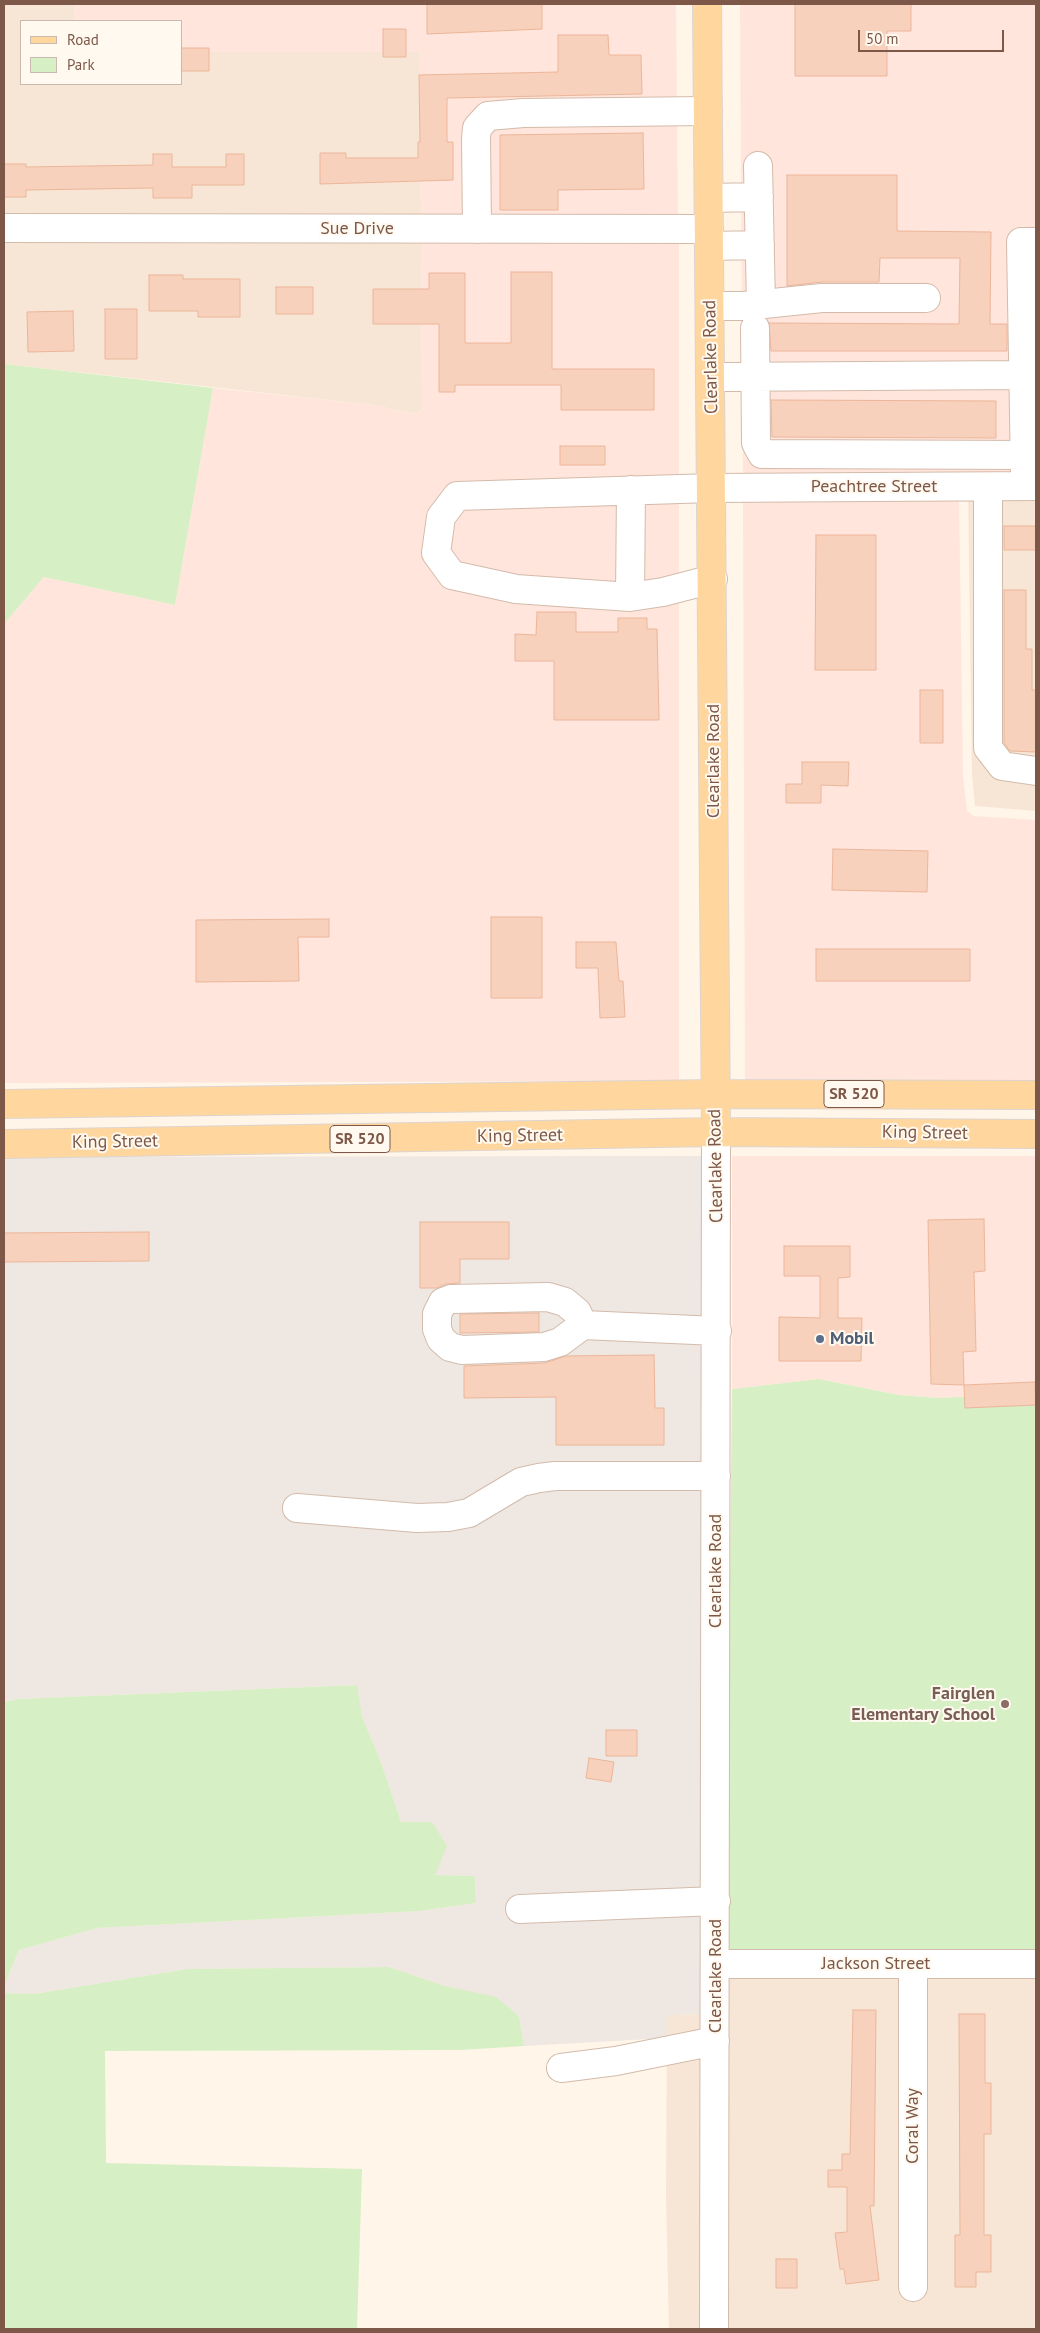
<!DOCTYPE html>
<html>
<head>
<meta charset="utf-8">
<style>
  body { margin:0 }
  #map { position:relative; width:1040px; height:2333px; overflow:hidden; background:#fff5e8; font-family:"PT Sans",sans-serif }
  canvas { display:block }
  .frame { position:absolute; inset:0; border:5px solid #7d5848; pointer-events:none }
  .legend { position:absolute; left:20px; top:20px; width:162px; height:65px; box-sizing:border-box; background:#fff9f0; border:1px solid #cbb9ad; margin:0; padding:6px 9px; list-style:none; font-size:15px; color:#7d5848 }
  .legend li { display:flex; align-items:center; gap:10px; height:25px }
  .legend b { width:25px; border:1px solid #cbb9ad }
  .scale { position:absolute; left:858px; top:30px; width:146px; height:22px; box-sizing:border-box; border:2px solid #7d5848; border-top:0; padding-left:6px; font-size:15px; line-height:18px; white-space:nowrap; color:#7d5848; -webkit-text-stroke:4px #fff9f0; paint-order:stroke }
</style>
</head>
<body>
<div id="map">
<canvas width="1040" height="2333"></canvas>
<div class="frame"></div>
<ul class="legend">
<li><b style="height:6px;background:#ffd79e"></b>Road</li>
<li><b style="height:14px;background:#d7efc4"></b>Park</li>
</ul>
<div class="scale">50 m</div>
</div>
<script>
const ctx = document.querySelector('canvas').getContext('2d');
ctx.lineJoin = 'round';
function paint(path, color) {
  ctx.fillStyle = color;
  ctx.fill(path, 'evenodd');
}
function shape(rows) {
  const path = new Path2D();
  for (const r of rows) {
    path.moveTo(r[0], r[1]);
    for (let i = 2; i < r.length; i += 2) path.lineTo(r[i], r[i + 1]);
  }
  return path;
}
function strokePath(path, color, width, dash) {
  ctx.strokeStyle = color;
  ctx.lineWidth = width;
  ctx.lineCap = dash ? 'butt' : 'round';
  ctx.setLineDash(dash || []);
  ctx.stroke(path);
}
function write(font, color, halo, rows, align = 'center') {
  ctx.font = font + ' "PT Sans",sans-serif';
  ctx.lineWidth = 4;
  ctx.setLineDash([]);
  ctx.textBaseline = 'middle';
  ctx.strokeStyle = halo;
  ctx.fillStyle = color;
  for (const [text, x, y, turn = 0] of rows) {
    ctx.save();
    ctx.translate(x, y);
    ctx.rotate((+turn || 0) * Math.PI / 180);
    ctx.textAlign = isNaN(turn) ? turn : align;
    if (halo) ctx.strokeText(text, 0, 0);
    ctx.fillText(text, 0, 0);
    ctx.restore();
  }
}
const residential = shape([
  [4,4,74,4,75,21,21,21,21,84,181,84,181,52,420,52,421,217,4,217],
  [4,240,421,240,422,410,415,414,374,405,4,364],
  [1036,486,1036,811,975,806,972,775,968,487],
  [726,1975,903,1975,903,2298,923,2299,923,1975,1036,1975,1036,2329,724,2329],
  [706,2014,704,2329,669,2329,666,2196,667,2015]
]);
const commercial = shape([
  [74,4,676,4,678,218,421,217,419,52,181,52,181,21,75,21],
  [740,4,1036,4,1036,475,743,476],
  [421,240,679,241,679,1081,4,1083,4,624,44,577,175,605,213,388,374,405,415,414,422,410],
  [959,498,963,776,967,811,974,816,1036,820,1036,1080,745,1081,743,499],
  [732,1156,1036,1156,1036,1393,939,1398,899,1395,819,1379,732,1389]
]);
const industrial = shape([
  [707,1156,706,2014,667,2015,667,2038,524,2046,519,2016,496,1998,445,1986,389,1967,187,1969,34,1994,4,1993,4,1986,19,1950,97,1928,420,1911,476,1903,475,1876,435,1875,401,1822,382,1765,362,1716,356,1685,18,1699,4,1702,4,1157]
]);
const green = shape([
  [4,364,213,388,175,605,44,577,4,624],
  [819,1379,899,1395,939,1398,1036,1393,1036,1953,726,1953,732,1389],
  [357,1685,362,1716,382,1765,401,1822,432,1822,447,1846,435,1875,475,1876,476,1903,420,1911,97,1928,19,1950,4,1986,4,1702,18,1699],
  [389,1967,445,1986,496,1997,519,2016,524,2046,461,2050,105,2051,106,2163,362,2169,357,2329,4,2329,4,1993,34,1994,187,1969]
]);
const building = shape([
  [427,4,542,4,542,29,427,34,427,4],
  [795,4,911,4,911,31,887,31,887,76,795,76,795,4],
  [383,29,406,29,406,57,383,57,383,29],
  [558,35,608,35,609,55,641,55,642,94,447,98,447,142,453,142,453,180,320,184,320,153,346,153,346,158,418,158,418,142,420,142,419,75,558,72,558,35],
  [181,48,209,48,209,71,181,71,181,48],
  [643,133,644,189,558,190,558,210,500,210,500,135,643,133],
  [153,154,172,154,172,167,226,167,226,154,244,154,244,185,192,185,192,198,153,198,153,188,26,190,26,197,4,197,4,164,26,164,26,167,153,165,153,154],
  [787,175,897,175,897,231,991,232,990,324,1007,324,1007,351,771,351,769,323,959,324,960,258,880,258,879,282,822,282,787,286,787,175],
  [511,272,552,272,552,369,654,369,654,410,561,410,561,385,455,385,455,392,439,392,439,324,373,324,373,289,429,289,429,273,465,273,465,343,511,343,511,272],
  [149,275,183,275,183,279,240,279,240,317,198,317,198,311,149,311,149,275],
  [276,287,313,287,313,314,276,314,276,287],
  [105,309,137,309,137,359,105,359,105,309],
  [73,311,74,351,28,352,27,312,73,311],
  [771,400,996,401,996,438,772,437,771,400],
  [560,446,605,446,605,465,560,465,560,446],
  [1004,526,1036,526,1036,550,1004,550,1004,526],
  [816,535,876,535,876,670,815,670,816,535],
  [1004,590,1026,590,1026,649,1032,649,1032,690,1036,690,1036,752,1010,751,1004,743,1004,590],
  [537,612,576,612,576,632,618,632,618,618,647,618,647,629,657,629,659,720,554,720,554,661,515,661,515,634,536,635,537,612],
  [920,690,943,690,943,743,920,743,920,690],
  [802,762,849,762,848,786,821,785,821,803,786,803,786,784,802,784,802,762],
  [833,849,928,851,927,892,832,890,833,849],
  [491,917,542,917,542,998,491,998,491,917],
  [329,919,329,937,298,937,299,981,196,982,196,920,329,919],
  [576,942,616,942,619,981,623,981,625,1017,600,1018,598,968,576,968,576,942],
  [816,949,970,949,970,981,816,981,816,949],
  [984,1219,985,1271,974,1272,976,1351,963,1352,964,1385,931,1384,928,1220,984,1219],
  [420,1222,509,1222,509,1259,460,1259,460,1283,446,1284,437,1288,420,1288,420,1222],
  [149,1232,149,1261,4,1262,4,1233,149,1232],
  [784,1246,850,1246,850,1277,838,1278,838,1318,862,1318,861,1361,779,1361,779,1317,820,1318,820,1276,784,1276,784,1246],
  [539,1313,539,1332,460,1333,460,1314,539,1313],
  [654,1355,655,1408,664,1408,664,1445,556,1445,556,1397,464,1398,464,1366,545,1363,566,1356,654,1355],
  [1035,1382,1036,1405,965,1408,964,1385,1035,1382],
  [606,1730,637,1730,637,1756,606,1756,606,1730],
  [589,1758,614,1762,611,1782,586,1778,589,1758],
  [853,2010,876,2010,874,2206,870,2206,879,2280,846,2284,844,2269,840,2269,835,2233,847,2232,847,2187,828,2187,828,2170,842,2170,842,2154,850,2154,853,2010],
  [959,2014,985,2014,985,2083,991,2083,991,2134,984,2134,984,2235,991,2235,991,2272,976,2272,976,2287,955,2287,955,2235,960,2235,959,2014],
  [776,2259,797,2259,797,2288,776,2288,776,2259]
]);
const minor = shape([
  [758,166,761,304],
  [709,198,759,197],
  [4,228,709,229],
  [477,229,476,138,477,128,488,116,523,113,708,111],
  [709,246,760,245],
  [710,306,744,306,822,298,926,298],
  [755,328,756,443,762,454,1036,455],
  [711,377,1023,375],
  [1025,473,1021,242,1036,242],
  [988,487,988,748,1002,766,1036,771],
  [713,579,663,592,630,597,516,589,452,575,436,553,441,517,457,496,712,488,1036,486],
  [630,597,631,490],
  [583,1325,577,1312,565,1302,548,1297,451,1299,443,1302,437,1314,437,1329,441,1339,450,1347,462,1350,544,1347,560,1342,583,1325,717,1331],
  [297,1508,417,1518,448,1517,469,1513,521,1482,539,1478,555,1476,716,1476],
  [520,1909,716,1901],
  [716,1964,1036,1964],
  [913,1964,913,2287],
  [561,2068,616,2061,715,2041],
  [714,2329,716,1132]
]);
const major = shape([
  [707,4,716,1132],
  [4,1104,716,1094,1036,1095],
  [4,1144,716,1132,1036,1134]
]);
const markers = [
  [820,1339,5,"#5c6f8a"],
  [1005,1704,5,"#8d6e63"]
];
const shields = [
  [854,1094,60],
  [360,1139,60]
];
const shieldNames = [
  ["SR 520",854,1094],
  ["SR 520",360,1139]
];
const streetNames = [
  ["Sue Drive",357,229],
  ["Clearlake Road",711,357,-91],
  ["Peachtree Street",874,487],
  ["Clearlake Road",714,761,-90],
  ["King Street",925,1133,1],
  ["King Street",520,1136,-1],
  ["King Street",115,1142,-1],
  ["Clearlake Road",716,1166,-91],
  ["Clearlake Road",716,1571,-90],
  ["Jackson Street",876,1964],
  ["Clearlake Road",716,1976,-90],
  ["Coral Way",913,2126,-90]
];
const serviceNames = [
  ["Mobil",830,1339]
];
const educationNames = [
  ["Fairglen",995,1694],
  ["Elementary School",995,1715]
];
paint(residential, '#f7e6d5');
paint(commercial, '#ffe5db');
paint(industrial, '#efe7e1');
paint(green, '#d7efc4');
paint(building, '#f7d1bc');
strokePath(building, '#ecb69a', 1);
strokePath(minor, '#d3bbab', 30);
strokePath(major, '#ddd4cf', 30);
strokePath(minor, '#fff', 28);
strokePath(major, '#ffd79e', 28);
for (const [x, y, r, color] of markers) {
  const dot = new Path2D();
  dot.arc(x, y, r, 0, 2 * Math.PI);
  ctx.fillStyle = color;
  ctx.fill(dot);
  strokePath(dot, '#fff9f0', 2);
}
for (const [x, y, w] of shields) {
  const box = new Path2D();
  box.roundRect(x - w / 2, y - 13.5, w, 27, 4);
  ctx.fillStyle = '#fff9f0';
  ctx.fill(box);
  strokePath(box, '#7d5848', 1);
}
write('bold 16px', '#7d5848', null, shieldNames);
write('18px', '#7d5848', '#fff9f0', streetNames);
write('bold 18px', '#4e5e75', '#fff9f0', serviceNames, 'left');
write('bold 18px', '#785e54', '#fff9f0', educationNames, 'right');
</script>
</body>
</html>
